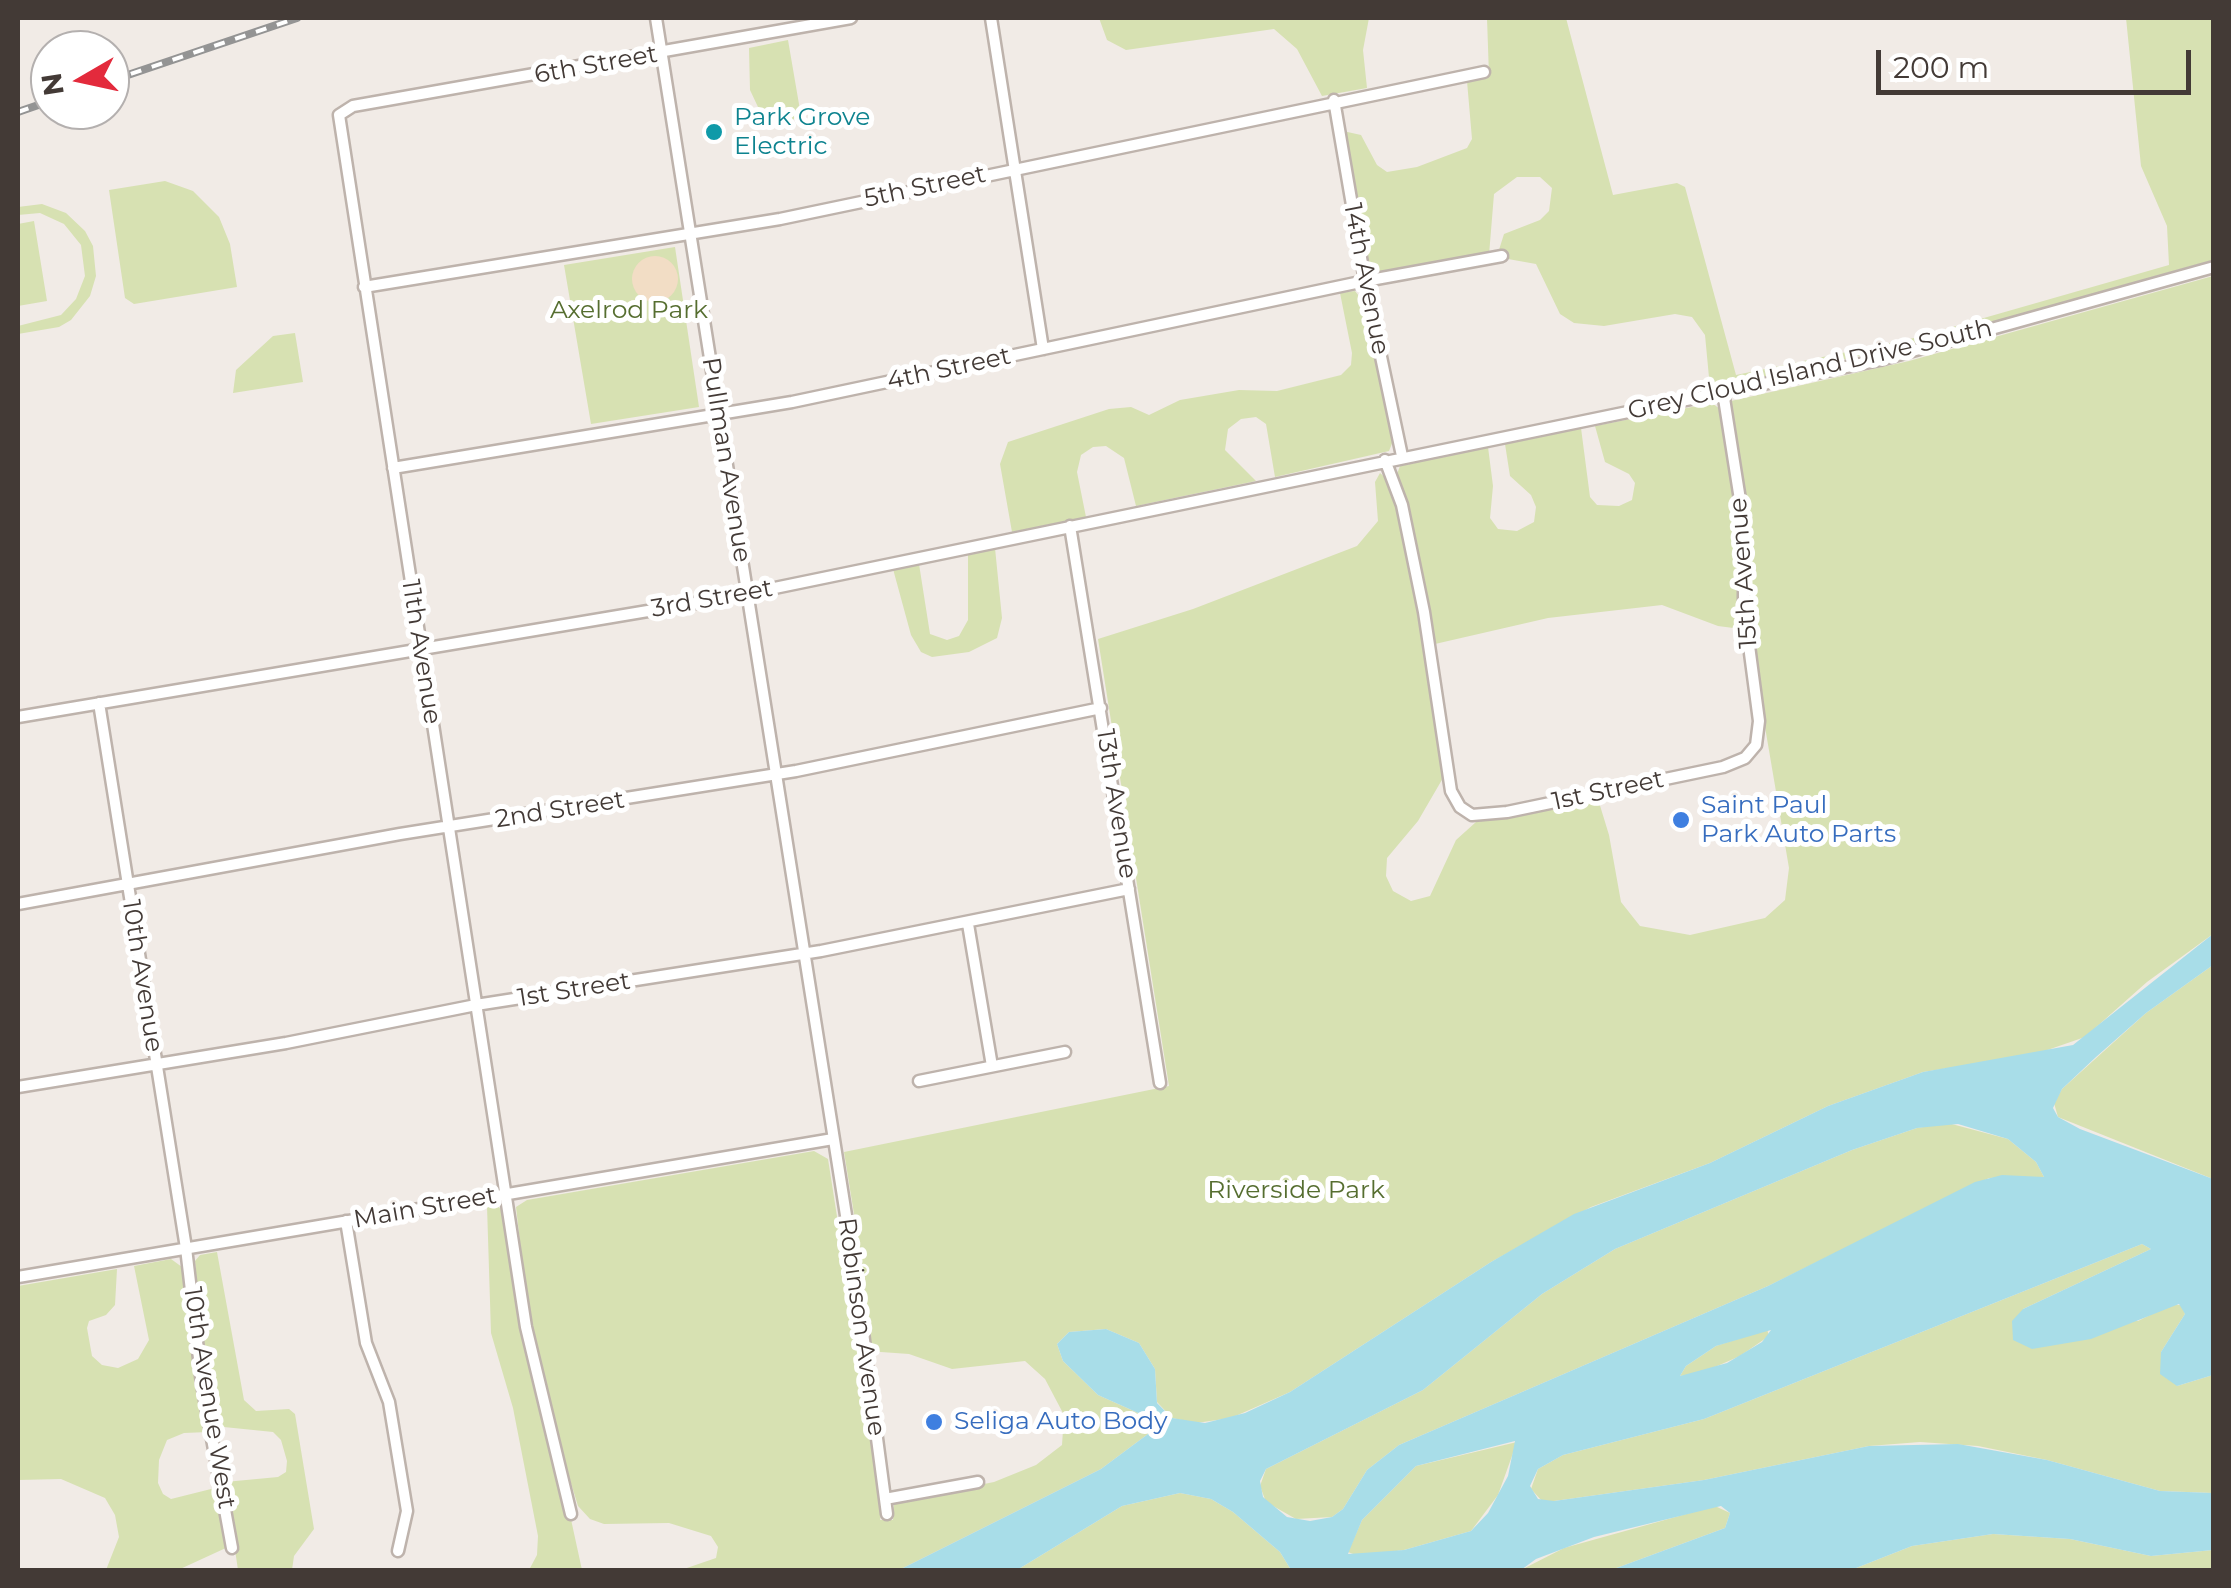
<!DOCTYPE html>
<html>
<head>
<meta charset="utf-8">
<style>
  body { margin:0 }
  #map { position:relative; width:2231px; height:1588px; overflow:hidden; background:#f1ebe6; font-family:Montserrat,sans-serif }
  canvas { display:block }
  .frame { position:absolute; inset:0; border:20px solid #433a36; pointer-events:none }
  .north { position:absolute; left:30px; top:30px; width:100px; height:100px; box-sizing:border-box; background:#fff; border:2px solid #b4b0af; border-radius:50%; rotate:261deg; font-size:28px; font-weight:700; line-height:40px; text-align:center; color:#433a36 }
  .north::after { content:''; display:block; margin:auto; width:35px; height:45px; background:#e32a3c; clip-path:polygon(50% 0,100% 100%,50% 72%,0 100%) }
  .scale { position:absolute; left:1876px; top:50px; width:315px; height:45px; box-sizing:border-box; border:5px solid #433a36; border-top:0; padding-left:12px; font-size:30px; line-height:35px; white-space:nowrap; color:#433a36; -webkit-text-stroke:8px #fff; paint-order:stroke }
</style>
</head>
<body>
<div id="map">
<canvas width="2231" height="1588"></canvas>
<div class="frame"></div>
<div class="north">N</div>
<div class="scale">200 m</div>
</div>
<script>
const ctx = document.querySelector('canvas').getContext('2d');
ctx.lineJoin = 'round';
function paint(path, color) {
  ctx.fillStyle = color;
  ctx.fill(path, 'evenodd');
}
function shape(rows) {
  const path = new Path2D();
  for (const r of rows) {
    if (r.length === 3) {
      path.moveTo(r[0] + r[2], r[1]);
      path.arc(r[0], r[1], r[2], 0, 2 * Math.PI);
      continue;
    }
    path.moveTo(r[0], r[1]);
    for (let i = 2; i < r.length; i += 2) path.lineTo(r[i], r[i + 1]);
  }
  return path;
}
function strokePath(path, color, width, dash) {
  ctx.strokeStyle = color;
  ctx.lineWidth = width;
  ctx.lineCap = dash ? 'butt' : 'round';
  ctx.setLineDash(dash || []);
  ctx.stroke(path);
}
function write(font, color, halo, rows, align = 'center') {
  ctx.font = font + ' Montserrat,sans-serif';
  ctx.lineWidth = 10;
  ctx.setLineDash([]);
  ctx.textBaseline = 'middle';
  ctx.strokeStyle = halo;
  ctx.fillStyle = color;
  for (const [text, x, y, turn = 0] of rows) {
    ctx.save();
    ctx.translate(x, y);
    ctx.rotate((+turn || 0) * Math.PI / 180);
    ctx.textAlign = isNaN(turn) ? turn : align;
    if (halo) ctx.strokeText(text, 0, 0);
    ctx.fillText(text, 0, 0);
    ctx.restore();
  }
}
const green = shape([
  [1099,18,1369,18,1363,50,1367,88,1322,96,1297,49,1274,29,1126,50,1107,40],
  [1487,18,1566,18,1613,195,1677,183,1685,187,1736,375,1914,338,2169,265,2167,226,2141,166,2126,18,2213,18,2213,260,1906,346,1710,388,1705,335,1692,317,1675,314,1604,326,1574,323,1560,314,1536,264,1508,259,1506,252,1498,253,1504,234,1540,220,1549,211,1552,188,1540,177,1517,177,1494,194,1489,255,1370,273,1343,131,1361,135,1377,165,1387,172,1417,167,1467,148,1472,139,1467,81,1489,76],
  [788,40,800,110,793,120,766,124,750,90,749,48],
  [165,181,193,191,219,217,230,244,237,287,134,304,125,298,109,190],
  [42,204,66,213,85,231,93,246,96,276,90,296,71,320,59,327,18,334,18,326,61,315,76,299,85,276,81,245,64,224,40,213,18,215,18,207],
  [34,221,47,301,18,306,18,224],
  [675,247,699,407,591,424,564,265],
  [2213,276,2213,934,2147,982,2085,1037,2033,1055,1923,1072,1828,1106,1710,1163,1591,1207,1491,1262,1290,1392,1231,1418,1196,1423,1172,1418,1157,1402,1155,1369,1139,1343,1106,1329,1069,1332,1057,1344,1063,1361,1098,1395,1145,1416,1150,1426,1148,1434,1101,1469,899,1570,681,1570,716,1558,718,1547,711,1536,669,1523,604,1524,590,1519,578,1506,543,1392,529,1321,516,1207,527,1200,814,1151,828,1159,882,1504,880,1520,893,1520,894,1502,994,1482,1036,1465,1062,1445,1064,1415,1045,1379,1025,1361,952,1369,909,1354,867,1351,861,1257,844,1152,1169,1086,1098,639,1193,609,1357,546,1378,521,1375,482,1380,473,1390,482,1399,508,1443,760,1443,778,1418,821,1387,858,1386,876,1393,891,1411,901,1430,896,1456,840,1476,822,1598,799,1609,835,1621,902,1640,926,1690,935,1765,918,1785,900,1789,868,1756,674,1750,612,1749,525,1731,401,1909,361],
  [1355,291,1363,301,1382,389,1393,441,1389,451,1275,477,1266,424,1256,417,1241,419,1228,429,1225,450,1256,481,1136,506,1124,458,1106,446,1093,447,1081,455,1077,472,1086,517,1012,532,1000,464,1008,442,1109,409,1131,407,1149,415,1180,400,1239,390,1277,391,1341,375,1351,365,1352,353,1340,293],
  [295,333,303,382,233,393,236,370,273,336],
  [1712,403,1720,409,1738,515,1741,629,1718,626,1662,605,1548,618,1435,644,1397,474,1400,466,1488,447,1493,486,1490,518,1498,529,1517,531,1534,522,1536,507,1531,495,1510,476,1505,444,1581,428,1590,497,1597,505,1619,506,1632,500,1635,483,1629,474,1605,462,1595,426],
  [995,548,1002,618,997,638,969,652,932,657,921,652,911,635,893,569,919,564,930,634,947,640,959,636,968,620,968,554],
  [2213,965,2213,1179,2058,1117,2054,1103,2062,1089,2146,1013],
  [1948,1123,2008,1139,2036,1162,2044,1177,1989,1178,1768,1286,1399,1445,1367,1470,1343,1509,1332,1517,1296,1519,1266,1502,1260,1486,1266,1469,1423,1390,1542,1294,1615,1249,1852,1150,1917,1128],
  [487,1206,499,1207,505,1216,582,1570,529,1570,537,1555,538,1536,513,1408,491,1333],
  [2142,1244,2151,1249,2023,1309,2138,1321,2170,1305,2182,1305,2185,1314,2161,1352,2177,1386,2213,1375,2213,1493,2160,1491,2047,1460,1978,1446,1920,1442,1869,1446,1704,1480,1554,1501,1542,1501,1531,1489,1538,1469,1563,1455,1704,1419],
  [217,1252,244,1400,256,1411,289,1409,295,1414,314,1529,294,1556,292,1570,238,1570,225,1482,278,1477,286,1472,287,1461,281,1440,273,1432,214,1426,205,1379,195,1261,200,1255],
  [171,1259,182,1267,208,1432,184,1433,167,1440,159,1460,158,1483,163,1494,171,1499,219,1487,228,1547,178,1570,106,1570,119,1537,115,1515,105,1498,61,1479,18,1480,18,1286,117,1269,115,1305,106,1315,89,1321,87,1328,92,1356,102,1365,118,1368,138,1359,149,1340,134,1266],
  [1767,1329,1769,1336,1740,1356,1699,1374,1680,1376,1686,1366,1716,1346],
  [1517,1442,1498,1495,1471,1531,1404,1550,1358,1556,1348,1552,1362,1520,1416,1466],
  [1180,1493,1211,1499,1233,1512,1280,1552,1291,1570,1017,1570,1122,1506],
  [1715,1506,1730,1513,1725,1528,1611,1570,1521,1570,1564,1548],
  [1993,1534,2070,1539,2151,1556,2213,1550,2213,1570,1851,1570,1912,1546]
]);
const sand = shape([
  [655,279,23]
]);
const water = shape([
  [2213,934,2213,965,2146,1013,2096,1057,2062,1089,2053,1108,2058,1117,2080,1129,2213,1179,2213,1375,2177,1386,2160,1374,2161,1352,2185,1314,2179,1304,2091,1339,2032,1349,2013,1340,2012,1321,2023,1309,2151,1249,2142,1244,1704,1419,1563,1455,1538,1469,1530,1486,1538,1499,1554,1501,1704,1480,1869,1446,1958,1444,2047,1460,2160,1491,2213,1493,2213,1550,2151,1556,2070,1539,1993,1534,1912,1546,1851,1570,1611,1570,1725,1528,1730,1513,1721,1506,1594,1537,1536,1559,1521,1570,1291,1570,1280,1552,1233,1512,1211,1499,1180,1493,1122,1506,1017,1570,899,1570,1101,1469,1148,1434,1150,1426,1145,1416,1098,1395,1063,1361,1057,1344,1069,1332,1106,1329,1139,1343,1155,1369,1157,1403,1172,1418,1205,1423,1245,1413,1290,1392,1491,1262,1574,1214,1710,1163,1828,1106,1923,1072,2073,1045],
  [1958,1124,2008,1139,2036,1162,2044,1177,2002,1175,1975,1182,1768,1286,1399,1445,1367,1470,1343,1509,1332,1517,1310,1521,1287,1517,1263,1497,1260,1481,1266,1469,1423,1390,1542,1294,1615,1249,1852,1150,1917,1128],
  [1771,1330,1762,1342,1727,1363,1680,1376,1686,1366,1716,1346],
  [1515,1441,1508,1476,1488,1513,1471,1531,1404,1550,1348,1554,1362,1520,1416,1466]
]);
const minor = shape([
  [656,18,855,1272,887,1514],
  [991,18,1043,349],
  [1334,100,1365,281,1402,456],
  [364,287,780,219,1484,72],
  [1385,460,1402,505,1424,612,1451,791,1460,807,1472,815,1507,812,1723,767,1745,758,1756,745,1759,721,1744,608,1744,525,1723,392],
  [393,468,792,402,1365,281,1502,256],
  [1070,526,1160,1083],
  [99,703,186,1248,202,1384,232,1548],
  [18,717,731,597,1880,360,2214,267],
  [18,904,400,834,796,771,1101,708],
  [968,924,992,1066],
  [919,1081,1065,1052],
  [18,1087,286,1043,476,1005,821,951,1129,889],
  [346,1221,366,1343,389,1402,407,1511,398,1551],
  [18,1277,833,1139],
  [885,1499,978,1482],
  [571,1514,526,1327,339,115,353,106,851,18]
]);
const rail = shape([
  [110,81,297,18],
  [18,112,50,101]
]);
const markers = [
  [714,132,10,"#0f9aa8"],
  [1681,820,10,"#3f7fe0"],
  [934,1422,10,"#3f7fe0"]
];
const streetNames = [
  ["6th Street",596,65,-10],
  ["5th Street",925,187,-12],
  ["14th Avenue",1366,279,79],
  ["4th Street",949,369,-12],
  ["Grey Cloud Island Drive South",1810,370,-13],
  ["Pullman Avenue",726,460,81],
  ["15th Avenue",1744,573,-94],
  ["3rd Street",712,599,-10],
  ["11th Avenue",421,652,81],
  ["1st Street",1608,791,-12],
  ["13th Avenue",1116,804,81],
  ["2nd Street",560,810,-9],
  ["10th Avenue",142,976,81],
  ["1st Street",574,990,-9],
  ["Main Street",425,1208,-10],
  ["Robinson Avenue",861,1327,82],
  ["10th Avenue West",209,1398,81]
];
const cultureNames = [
  ["Park Grove",734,118],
  ["Electric",734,147]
];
const parkNames = [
  ["Axelrod Park",629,311],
  ["Riverside Park",1296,1191]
];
const shopNames = [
  ["Saint Paul",1701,806],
  ["Park Auto Parts",1701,835],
  ["Seliga Auto Body",954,1422]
];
paint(green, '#d7e1b2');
paint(sand, '#f2ddc5');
paint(water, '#a8dde8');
strokePath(minor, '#beb3ac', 15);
strokePath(minor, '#fff', 10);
strokePath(rail, '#949494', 8);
strokePath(rail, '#fff', 4, [11]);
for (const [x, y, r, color] of markers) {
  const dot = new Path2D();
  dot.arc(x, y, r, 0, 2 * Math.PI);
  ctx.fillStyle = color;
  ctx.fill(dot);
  strokePath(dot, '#fff', 4);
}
write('25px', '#433a36', '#fff', streetNames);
write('25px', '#0d838f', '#fff', cultureNames, 'left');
write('25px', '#566e30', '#fff', parkNames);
write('25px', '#366cbe', '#fff', shopNames, 'left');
</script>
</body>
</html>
